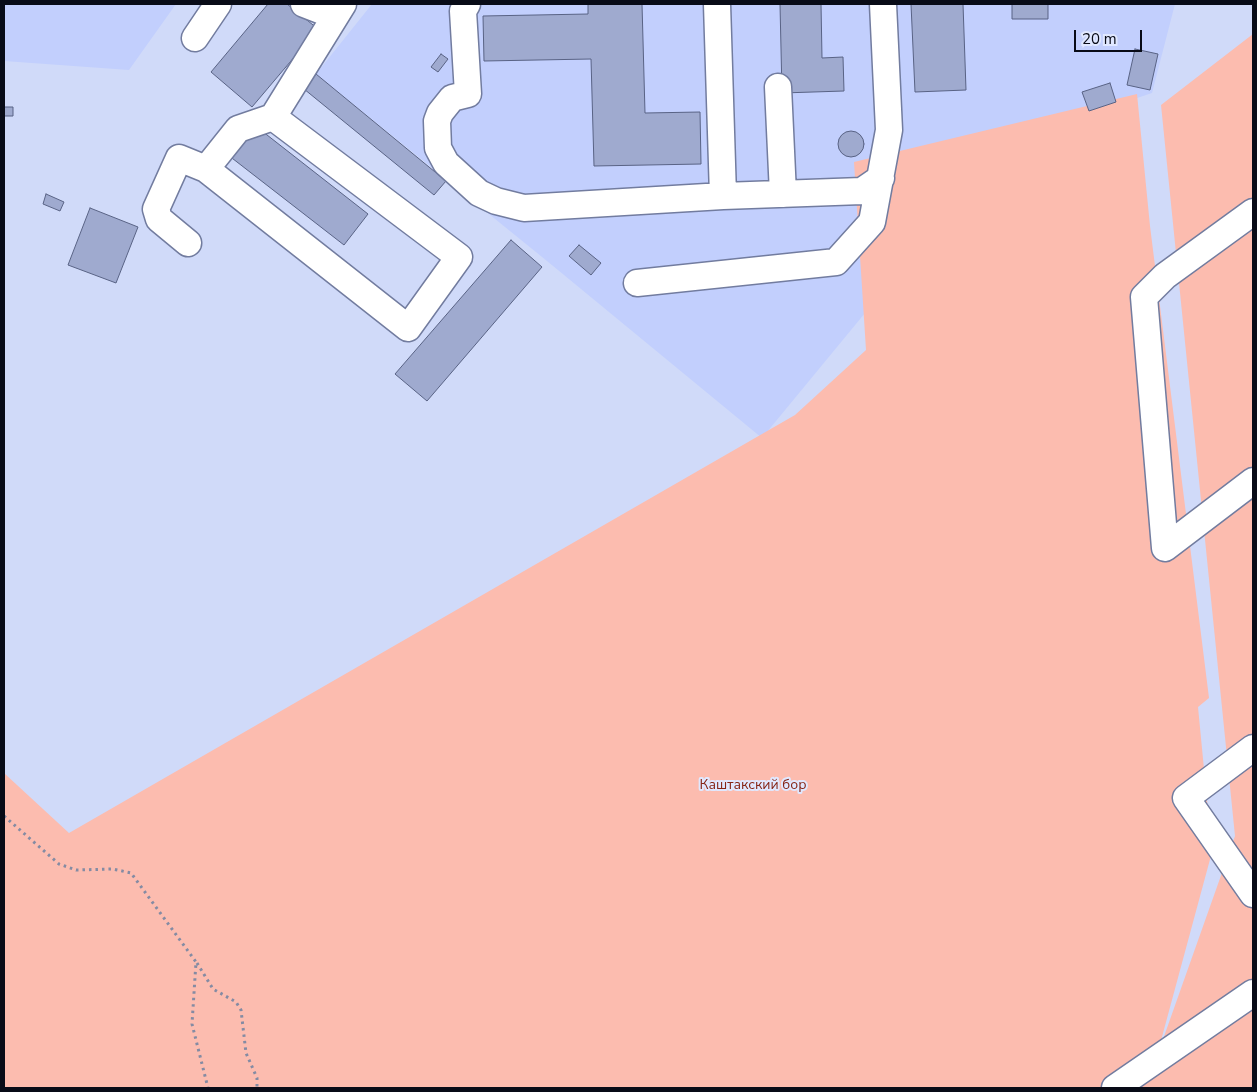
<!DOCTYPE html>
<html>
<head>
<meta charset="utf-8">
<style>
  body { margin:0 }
  #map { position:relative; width:1257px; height:1092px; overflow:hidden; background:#d0daf9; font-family:"Nunito Sans",sans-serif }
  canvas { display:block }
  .frame { position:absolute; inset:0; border:5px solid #080b17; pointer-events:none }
  .scale { position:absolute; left:1074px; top:30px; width:68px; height:22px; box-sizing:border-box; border:2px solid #080b17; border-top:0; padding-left:6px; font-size:15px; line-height:18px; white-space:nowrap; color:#080b17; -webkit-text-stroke:4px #e0e8ff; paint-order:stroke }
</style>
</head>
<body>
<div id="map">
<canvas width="1257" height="1092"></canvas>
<div class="frame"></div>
<div class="scale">20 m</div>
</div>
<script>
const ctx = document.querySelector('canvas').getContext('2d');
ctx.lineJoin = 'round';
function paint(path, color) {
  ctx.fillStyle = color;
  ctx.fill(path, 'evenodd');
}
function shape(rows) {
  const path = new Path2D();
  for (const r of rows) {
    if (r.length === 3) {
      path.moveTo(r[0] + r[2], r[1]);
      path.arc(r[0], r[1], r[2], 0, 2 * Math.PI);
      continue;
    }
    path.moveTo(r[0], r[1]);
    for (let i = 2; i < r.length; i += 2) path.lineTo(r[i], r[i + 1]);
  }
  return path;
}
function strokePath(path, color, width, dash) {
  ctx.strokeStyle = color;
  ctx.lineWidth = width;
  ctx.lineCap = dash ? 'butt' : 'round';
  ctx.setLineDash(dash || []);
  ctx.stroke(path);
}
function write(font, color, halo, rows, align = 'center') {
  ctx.font = font + ' "Nunito Sans",sans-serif';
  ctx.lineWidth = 4;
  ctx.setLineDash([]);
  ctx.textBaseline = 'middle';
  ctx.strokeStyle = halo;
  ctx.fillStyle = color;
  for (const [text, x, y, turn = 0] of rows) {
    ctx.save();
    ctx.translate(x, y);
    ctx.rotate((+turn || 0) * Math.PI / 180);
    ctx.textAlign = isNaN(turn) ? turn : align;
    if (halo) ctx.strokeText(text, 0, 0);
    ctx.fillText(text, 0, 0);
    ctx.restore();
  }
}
const built = shape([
  [4,4,176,4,129,70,4,61],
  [372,4,1175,4,1152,93,1006,142,762,438,547,261,316,74]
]);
const green = shape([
  [1253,34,1253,1088,4,1088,4,773,69,833,795,415,866,350,854,162,1137,94,1150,226,1209,698,1198,707,1212,852,1156,1059,1235,836,1161,105]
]);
const building = shape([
  [268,4,287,4,318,29,252,107,211,72,268,4],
  [588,4,642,4,645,113,700,112,701,164,594,166,591,59,484,61,483,16,588,14,588,4],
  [780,4,821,4,822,58,843,57,844,91,782,93,780,4],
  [911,4,963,4,966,90,915,92,911,4],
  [1012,4,1048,4,1048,19,1012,19,1012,4],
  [1135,49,1158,54,1150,90,1127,85,1135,49],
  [441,54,448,59,438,72,431,67,441,54],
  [316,74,446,181,434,195,304,89,316,74],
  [1110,83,1116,102,1089,111,1082,92,1110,83],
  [4,107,13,107,13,116,4,116,4,107],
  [253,124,368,214,344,245,228,155,253,124],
  [851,144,13],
  [46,194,64,202,60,211,43,204,46,194],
  [90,208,138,227,116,283,68,265,90,208],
  [511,240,542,267,427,401,395,374,511,240],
  [579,245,601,263,591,275,569,256,579,245]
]);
const path = shape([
  [4,816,59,864,76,870,113,869,131,873,196,962,192,1024,208,1088],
  [197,963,213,989,236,1002,241,1010,246,1053,257,1078,257,1088]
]);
const minor = shape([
  [304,4,335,16],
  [467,4,463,11,468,94,452,98,440,113,437,121,438,148,446,163,479,193,496,201,524,208,723,196,862,191,881,178],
  [717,4,723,196],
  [195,38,218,4],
  [778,87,783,194],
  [206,169,408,328,459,257,273,117],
  [1253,212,1165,276,1144,297,1165,548,1253,481],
  [188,243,159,219,156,209,179,158,206,169,238,129,273,117,343,4],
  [637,283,836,262,872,222,889,130,883,4],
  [1253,748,1186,798,1253,894],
  [1115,1088,1253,993]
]);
const parkNames = [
  ["Каштакский бор",753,786]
];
paint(built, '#c2cffd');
paint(green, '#fcbcaf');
paint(building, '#9faacf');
strokePath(building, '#596385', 1);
strokePath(minor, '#727c9f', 29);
strokePath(path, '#848ba3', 3, [2.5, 4]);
strokePath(minor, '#fff', 26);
write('14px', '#862516', '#e0e8ff', parkNames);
</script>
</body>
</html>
